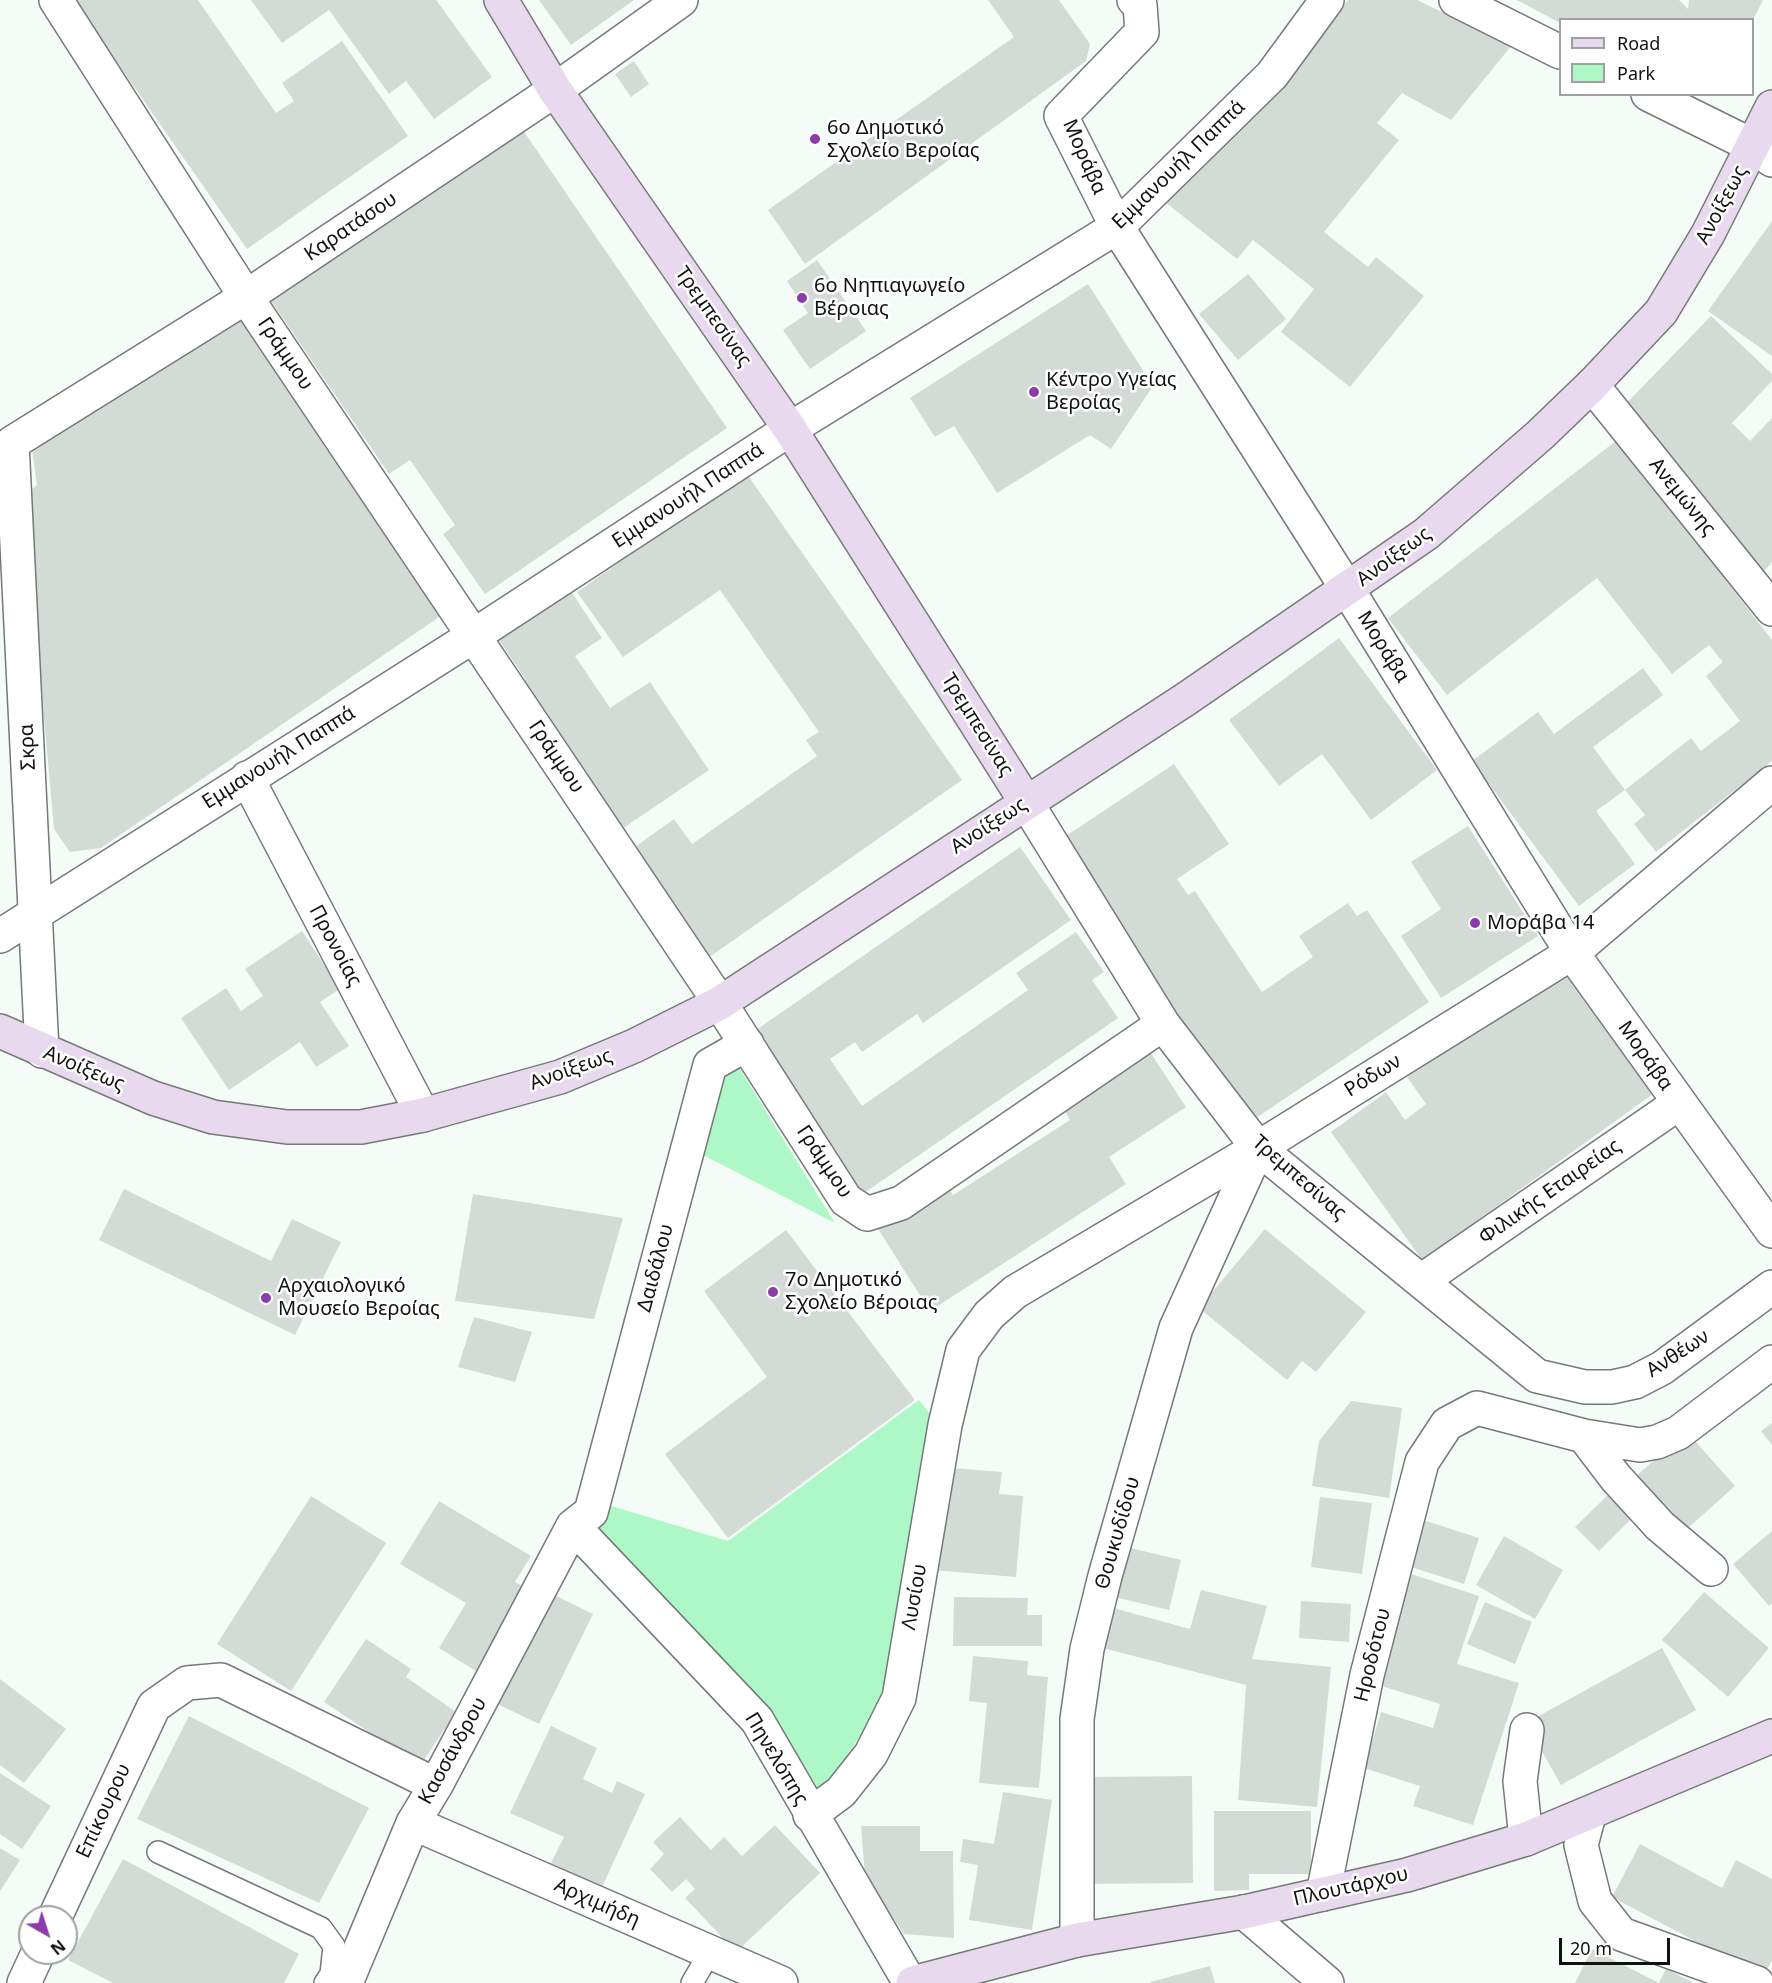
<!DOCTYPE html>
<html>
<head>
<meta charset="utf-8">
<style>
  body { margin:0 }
  #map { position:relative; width:1772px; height:1983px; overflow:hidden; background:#f5fcf7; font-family:"Noto Sans",sans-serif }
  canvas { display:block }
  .legend { position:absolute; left:1559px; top:18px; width:195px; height:78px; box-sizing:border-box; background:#fff; border:2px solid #9fa09f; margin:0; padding:8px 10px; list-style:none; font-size:18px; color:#101210 }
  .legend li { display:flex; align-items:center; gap:12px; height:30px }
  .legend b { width:30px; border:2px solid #9fa09f }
  .north { position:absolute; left:18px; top:1905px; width:60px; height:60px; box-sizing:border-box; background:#fff; border:2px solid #9fa09f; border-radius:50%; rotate:141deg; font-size:16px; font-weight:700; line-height:24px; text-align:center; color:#101210 }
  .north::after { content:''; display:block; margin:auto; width:21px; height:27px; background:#8c3baa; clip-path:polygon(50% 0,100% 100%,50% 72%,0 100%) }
  .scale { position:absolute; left:1559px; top:1938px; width:111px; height:27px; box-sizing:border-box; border:3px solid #101210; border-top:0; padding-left:8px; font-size:18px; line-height:21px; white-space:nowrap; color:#101210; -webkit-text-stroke:4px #fff; paint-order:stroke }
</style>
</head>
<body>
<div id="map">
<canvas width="1772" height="1983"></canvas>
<ul class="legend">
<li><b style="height:8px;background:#e9d9ef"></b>Road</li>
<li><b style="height:16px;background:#adf8c6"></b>Park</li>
</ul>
<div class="north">N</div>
<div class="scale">20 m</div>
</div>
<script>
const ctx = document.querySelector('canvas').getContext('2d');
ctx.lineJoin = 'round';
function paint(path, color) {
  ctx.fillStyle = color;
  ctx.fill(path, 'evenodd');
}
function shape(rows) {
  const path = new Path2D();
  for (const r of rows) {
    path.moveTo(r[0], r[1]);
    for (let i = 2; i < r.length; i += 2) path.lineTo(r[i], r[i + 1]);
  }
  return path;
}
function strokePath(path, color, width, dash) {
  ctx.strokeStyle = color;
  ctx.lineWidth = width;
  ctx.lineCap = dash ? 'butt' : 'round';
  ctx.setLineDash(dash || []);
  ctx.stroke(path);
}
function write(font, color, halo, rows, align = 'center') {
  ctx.font = font + ' "Noto Sans",sans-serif';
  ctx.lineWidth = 5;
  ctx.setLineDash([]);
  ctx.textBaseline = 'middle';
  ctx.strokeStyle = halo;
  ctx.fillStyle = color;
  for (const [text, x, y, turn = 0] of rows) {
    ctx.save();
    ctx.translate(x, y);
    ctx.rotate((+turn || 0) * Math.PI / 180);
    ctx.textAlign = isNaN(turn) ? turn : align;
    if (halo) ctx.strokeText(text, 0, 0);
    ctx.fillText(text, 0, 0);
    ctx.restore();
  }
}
const green = shape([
  [738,1066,835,1223,703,1155,719,1080],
  [919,1400,937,1423,890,1693,821,1793,779,1725,693,1629,598,1532,605,1504,728,1541]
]);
const building = shape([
  [78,0,198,0,276,113,294,101,282,83,342,41,408,136,247,249,75,2],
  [251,0,436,0,492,77,434,119,406,81,389,94,329,10,282,43],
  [539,0,634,0,571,45],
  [988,0,1059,0,1090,44,1086,61,805,264,768,210,1014,37],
  [1348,0,1417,0,1512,45,1451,120,1402,93,1377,123,1399,140,1324,232,1368,267,1376,257,1424,296,1350,387,1281,332,1314,289,1253,240,1237,259,1165,202],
  [1517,0,1679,0,1688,9,1689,0,1763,0,1753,20,1560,20,1560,23],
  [634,61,649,84,631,97,615,74],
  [518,123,727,428,485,594,443,534,455,525,410,460,389,474,267,295],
  [1772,221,1772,356,1708,311],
  [817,260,866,331,810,369,783,330,808,313,787,281],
  [1248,274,1286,319,1238,360,1199,314],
  [1088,284,1153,386,1111,449,1090,435,997,493,954,426,935,437,910,398],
  [247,302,448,611,101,848,70,852,54,829,24,495,37,485,32,450],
  [1711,316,1772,374,1772,381,1732,423,1750,441,1772,418,1772,562,1764,571,1617,413],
  [1617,440,1772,640,1772,761,1656,852,1634,824,1645,815,1625,790,1691,738,1701,751,1740,721,1706,676,1723,662,1709,645,1672,674,1597,578,1447,695,1388,618],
  [746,473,962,780,701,963,625,854,674,819,692,844,817,756,806,740,819,732,720,590,623,657,577,592],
  [571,591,602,638,575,656,610,708,650,682,709,770,616,833,517,686,526,680,499,640],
  [1339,638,1437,770,1371,820,1322,754,1279,786,1229,720],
  [1643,668,1663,695,1593,747,1625,790,1596,811,1635,864,1579,906,1472,761,1538,712,1554,734],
  [1174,764,1229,844,1177,879,1188,895,1195,891,1262,992,1313,957,1299,936,1348,903,1357,916,1367,910,1429,1002,1250,1122,1060,840],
  [1468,826,1538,936,1441,998,1401,936,1441,909,1411,862],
  [1020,847,1071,920,923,1023,917,1014,862,1052,855,1042,830,1059,862,1106,1028,990,1016,973,1076,932,1104,972,1092,980,1118,1018,857,1198,746,1037],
  [302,931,340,989,320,1002,349,1046,316,1067,300,1042,229,1090,181,1018,226,988,241,1011,263,996,245,969],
  [1561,966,1653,1094,1422,1260,1331,1132,1386,1092,1405,1120,1426,1104,1407,1077],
  [1145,1044,1186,1107,1109,1157,1126,1184,930,1311,878,1229,946,1185,953,1195,1070,1120,1058,1100],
  [124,1189,271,1261,292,1219,341,1242,295,1335,99,1240],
  [473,1194,623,1218,594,1319,455,1301],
  [1265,1229,1366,1312,1316,1372,1302,1361,1287,1380,1199,1308],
  [786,1230,915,1400,728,1538,665,1454,767,1377,704,1291],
  [474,1317,532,1332,515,1382,458,1367],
  [1351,1401,1402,1408,1389,1498,1312,1486,1319,1441],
  [1772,1423,1772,1445,1761,1431],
  [1687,1432,1735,1486,1678,1537,1629,1482],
  [940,1467,1002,1472,999,1494,1023,1496,1016,1577,931,1570],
  [1613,1490,1636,1514,1599,1551,1575,1527],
  [311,1496,386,1543,291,1691,217,1644],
  [1320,1497,1372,1503,1362,1574,1311,1567],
  [439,1501,531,1556,515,1582,529,1590,479,1673,439,1648,466,1603,400,1564],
  [1423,1520,1479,1538,1464,1584,1408,1566],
  [1772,1531,1772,1603,1769,1606,1733,1564],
  [1504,1536,1563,1570,1535,1619,1476,1585],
  [1118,1545,1181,1560,1169,1610,1106,1595],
  [1408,1573,1479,1596,1457,1664,1519,1683,1473,1825,1413,1806,1420,1786,1364,1768,1381,1712,1433,1728,1440,1704,1375,1684],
  [544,1590,593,1614,539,1724,489,1700],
  [1201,1590,1267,1606,1252,1659,1331,1667,1317,1807,1238,1800,1246,1685,1095,1646,1106,1606,1190,1629],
  [1704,1592,1769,1648,1728,1697,1662,1640],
  [954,1597,1028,1598,1027,1615,1042,1615,1042,1646,953,1646],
  [1301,1601,1351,1604,1349,1642,1299,1638],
  [1485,1602,1532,1622,1515,1664,1467,1644],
  [366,1639,411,1669,406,1677,456,1712,420,1766,324,1702],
  [1662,1648,1696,1710,1561,1785,1526,1723],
  [973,1656,1028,1661,1027,1675,1048,1677,1039,1788,979,1783,987,1703,969,1701],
  [0,1679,66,1729,24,1783,0,1765],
  [189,1716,369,1808,319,1903,137,1819],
  [551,1726,597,1748,583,1779,612,1793,617,1781,645,1794,602,1887,551,1863,564,1837,510,1813],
  [0,1773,51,1806,22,1849,0,1834],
  [1192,1776,1193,1883,1088,1884,1087,1777],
  [1003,1792,1052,1800,1032,1930,969,1920,978,1865,960,1862,963,1839,994,1844],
  [1214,1811,1311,1811,1311,1874,1249,1874,1249,1890,1214,1891],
  [680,1817,711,1850,724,1837,742,1856,775,1825,820,1873,736,1952,685,1898,695,1889,686,1879,672,1892,650,1869,664,1854,653,1842],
  [861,1826,920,1826,920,1851,953,1851,954,1938,904,1934,865,1877],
  [1640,1844,1722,1888,1736,1860,1772,1879,1772,1960,1763,1977,1612,1897],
  [0,1848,20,1860,0,1891],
  [123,1859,299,1954,284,1983,113,1983,68,1960],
  [1592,1949,1659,1983,1666,1969,1694,1983,1575,1983],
  [1210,1966,1215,1983,1150,1983,1150,1982]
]);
const lane = shape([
  [158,1852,321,1928,334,1946,331,1974,325,1983],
  [692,1983,710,1952]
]);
const street = shape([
  [56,0,246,297,720,1003,846,1200,867,1214,901,1203,1163,1024],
  [1134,0,1140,5,1142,32,1061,116,1117,227,1348,590,1572,953,1772,1231],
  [1456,0,1560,52],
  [1648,94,1753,146,1772,160],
  [1592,385,1772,609],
  [12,443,246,297,555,90,681,0],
  [12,443,42,1051],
  [247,778,423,1115],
  [1026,802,1163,1024,1258,1148,1537,1376,1585,1387,1612,1387,1635,1382,1662,1368,1772,1287],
  [0,936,475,635,790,429,1117,227,1272,75,1327,0],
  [747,1044,710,1065,591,1512,573,1526,757,1720,910,1983],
  [1421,1281,1679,1103],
  [1584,1436,1616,1478,1660,1526,1711,1569],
  [810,1815,841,1792,871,1754,899,1698,945,1425,963,1350,989,1315,1015,1292,1258,1148,1572,953,1772,783],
  [1589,1815,1581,1845,1595,1901,1621,1934,1757,1983],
  [413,1823,781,1983],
  [1526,1839,1520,1781,1527,1730],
  [1323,1894,1367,1675,1422,1462,1447,1424,1477,1408,1584,1436,1640,1445,1657,1442,1678,1433,1772,1362],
  [1244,1912,1327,1983],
  [55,1917,154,1706,187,1683,221,1680,436,1785],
  [1077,1940,1077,1719,1087,1649,1105,1576,1176,1328,1258,1148],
  [24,1983,38,1953],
  [346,1983,413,1823,436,1785,573,1526]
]);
const secondary = shape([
  [501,0,555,90,790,429,1026,802],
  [0,1031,153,1098,213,1117,287,1127,361,1127,423,1115,560,1077,634,1046,720,1003,1186,699,1426,534,1540,435,1592,385,1661,312,1708,234,1772,107],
  [913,1983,1077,1940,1244,1912,1407,1875,1526,1839,1772,1736]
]);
const markers = [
  [815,139,6,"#8c3baa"],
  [802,298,6,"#8c3baa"],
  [1034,392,6,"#8c3baa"],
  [1475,923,6,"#8c3baa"],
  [773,1292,6,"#8c3baa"],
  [266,1298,6,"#8c3baa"]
];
const poiNames = [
  ["6ο Δημοτικό",827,128],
  ["Σχολείο Βεροίας",827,151],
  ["6ο Νηπιαγωγείο",814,286],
  ["Βέροιας",814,309],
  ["Κέντρο Υγείας",1046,380],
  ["Βεροίας",1046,403],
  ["Μοράβα 14",1487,923],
  ["7ο Δημοτικό",785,1280],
  ["Σχολείο Βέροιας",785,1303],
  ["Αρχαιολογικό",278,1286],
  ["Μουσείο Βεροίας",278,1309]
];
const streetNames = [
  ["Μοράβα",1084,157,66],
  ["Εμμανουήλ Παππά",1179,165,-44],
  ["Ανοίξεως",1722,205,-62],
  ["Καρατάσου",351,227,-34],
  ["Τρεμπεσίνας",713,317,55],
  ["Γράμμου",285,354,56],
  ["Εμμανουήλ Παππά",688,496,-33],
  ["Ανεμώνης",1682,497,51],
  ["Ανοίξεως",1394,557,-36],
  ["Μοράβα",1383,647,58],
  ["Τρεμπεσίνας",977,725,58],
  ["Σκρα",28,747,-93],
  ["Γράμμου",556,757,56],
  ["Εμμανουήλ Παππά",279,758,-32],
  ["Ανοίξεως",989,826,-33],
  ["Προνοίας",335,946,62],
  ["Μοράβα",1645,1056,55],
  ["Ανοίξεως",84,1069,23],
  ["Ανοίξεως",571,1070,-20],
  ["Ρόδων",1373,1076,-32],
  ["Γράμμου",824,1162,56],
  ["Τρεμπεσίνας",1299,1178,41],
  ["Φιλικής Εταιρείας",1550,1192,-35],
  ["Δαιδάλου",656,1268,-75],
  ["Ανθέων",1678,1354,-33],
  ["Θουκυδίδου",1118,1533,-74],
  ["Λυσίου",915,1597,-80],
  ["Ηροδότου",1373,1655,-76],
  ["Κασσάνδρου",453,1751,-61],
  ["Πηνελόπης",776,1759,59],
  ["Επίκουρου",104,1811,-65],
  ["Πλουτάρχου",1351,1887,-13],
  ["Αρχιμήδη",597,1903,24]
];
paint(green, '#adf8c6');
paint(building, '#d4dbd6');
strokePath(lane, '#747a76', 24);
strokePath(street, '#747a76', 36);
strokePath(secondary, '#747a76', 36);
strokePath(lane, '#fff', 21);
strokePath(street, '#fff', 33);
strokePath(secondary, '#e9d9ef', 33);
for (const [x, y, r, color] of markers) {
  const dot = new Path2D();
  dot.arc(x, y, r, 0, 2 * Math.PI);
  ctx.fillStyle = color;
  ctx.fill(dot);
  strokePath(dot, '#fff', 2);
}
write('20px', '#101210', '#fff', poiNames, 'left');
write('20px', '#101210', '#fff', streetNames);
</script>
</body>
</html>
